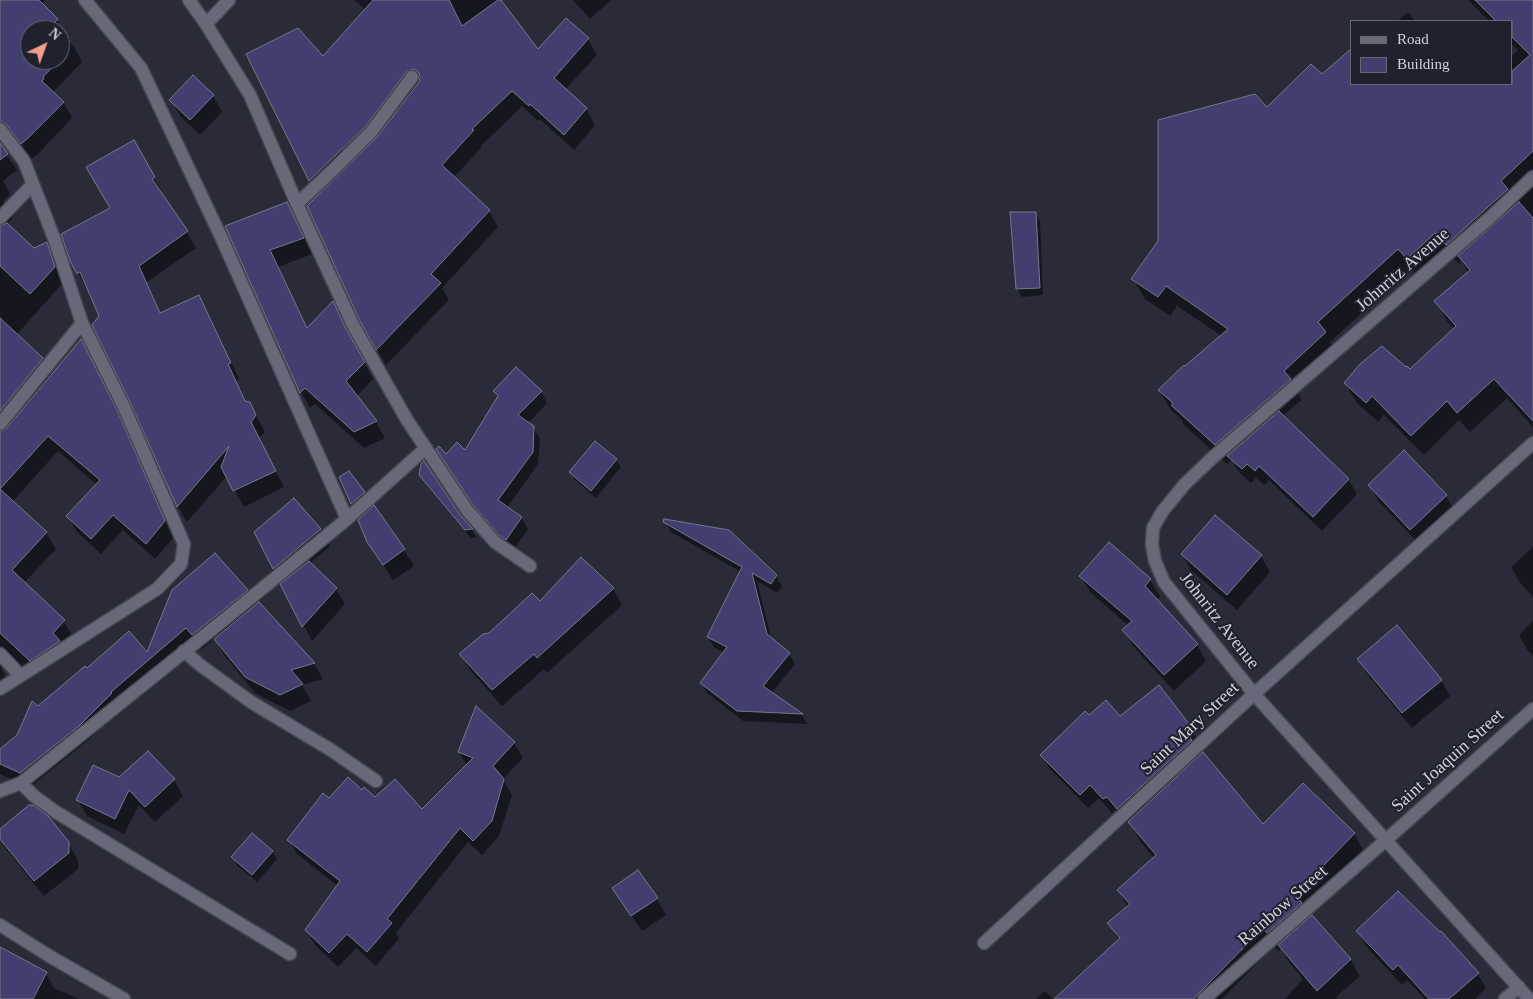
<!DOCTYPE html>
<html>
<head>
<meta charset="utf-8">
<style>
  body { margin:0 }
  #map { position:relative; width:1533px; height:999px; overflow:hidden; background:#2a2a39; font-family:Georgia,serif }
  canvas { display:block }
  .legend { position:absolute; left:1350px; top:20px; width:162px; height:65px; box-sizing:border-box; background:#20212e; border:1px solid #676773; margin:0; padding:6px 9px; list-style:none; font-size:15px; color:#d1d1da }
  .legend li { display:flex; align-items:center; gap:10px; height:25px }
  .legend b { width:25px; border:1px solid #676773 }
  .north { position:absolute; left:20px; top:20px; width:50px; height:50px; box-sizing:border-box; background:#20212e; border:1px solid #676773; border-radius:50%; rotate:42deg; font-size:14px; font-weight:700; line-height:20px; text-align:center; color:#d1d1da }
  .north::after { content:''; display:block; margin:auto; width:18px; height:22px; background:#f49d8c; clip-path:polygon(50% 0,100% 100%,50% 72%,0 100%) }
</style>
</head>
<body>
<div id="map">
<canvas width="1533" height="999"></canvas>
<ul class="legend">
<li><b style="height:6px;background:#676878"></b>Road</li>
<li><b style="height:14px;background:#403f6f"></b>Building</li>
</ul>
<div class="north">N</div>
</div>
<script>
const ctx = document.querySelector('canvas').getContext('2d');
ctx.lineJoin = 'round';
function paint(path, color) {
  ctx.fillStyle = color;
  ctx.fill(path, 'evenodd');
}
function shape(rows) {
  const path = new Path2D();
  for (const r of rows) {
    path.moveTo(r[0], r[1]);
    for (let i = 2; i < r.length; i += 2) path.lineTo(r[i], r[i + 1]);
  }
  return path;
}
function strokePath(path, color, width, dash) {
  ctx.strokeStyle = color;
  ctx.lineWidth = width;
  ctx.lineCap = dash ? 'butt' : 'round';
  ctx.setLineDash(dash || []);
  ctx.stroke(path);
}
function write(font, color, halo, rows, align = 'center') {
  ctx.font = font + ' Georgia,serif';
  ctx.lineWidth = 4;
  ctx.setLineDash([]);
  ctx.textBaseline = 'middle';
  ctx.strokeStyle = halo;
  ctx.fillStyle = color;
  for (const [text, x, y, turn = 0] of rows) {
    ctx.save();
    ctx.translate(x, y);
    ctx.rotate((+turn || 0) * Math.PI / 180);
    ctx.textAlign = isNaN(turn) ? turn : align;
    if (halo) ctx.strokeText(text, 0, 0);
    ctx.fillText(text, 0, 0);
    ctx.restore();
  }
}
const shadow = shape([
  [0,0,45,0,42,4,57,20,66,36,64,38,73,45,82,62,52,93,63,102,72,118,37,155,31,159,14,138,4,139,1,143,1,147,17,170,3,181,10,194,3,201,13,218,7,224,34,250,46,243,55,259,63,283,16,335,42,359,52,376,89,356,125,428,173,538,155,559,123,530,101,554,77,532,68,516,97,485,58,451,12,502,46,533,56,549,24,583,62,618,71,634,25,674,4,664,1,668,11,686,0,695],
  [30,30,60,30,60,60,30,60],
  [354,0,500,0,538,50,588,39,597,55,565,90,586,109,595,125,574,150,540,119,538,121,522,106,481,146,482,147,453,178,489,211,498,227,442,288,449,300,386,365,361,321,319,196,248,55,323,57,366,10],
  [573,0,611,0,590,19],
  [1468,0,1533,0,1533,427,1507,398,1470,432,1459,420,1424,455,1384,415,1378,422,1357,403,1345,383,1410,371,1455,330,1447,321,1436,301,1468,273,1462,261,1459,264,1447,252,1419,278,1411,268,1330,342,1337,353,1296,390,1302,400,1282,416,1348,479,1357,494,1322,531,1269,480,1264,485,1256,478,1251,483,1238,471,1232,460,1227,464,1185,426,1181,419,1171,410,1159,390,1222,336,1177,306,1170,316,1145,299,1133,279,1267,108,1322,76,1352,84,1467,84,1472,91,1480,84,1512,84,1512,56,1518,50,1512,44,1512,21,1489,21],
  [1408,12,1415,21,1397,21],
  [213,96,222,112,200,135,180,116,171,100],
  [133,142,163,194,161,195,187,232,196,248,147,282,161,314,199,297,208,313,239,379,236,380,246,403,249,403,265,432,259,438,284,487,244,507,227,476,187,522,178,507,133,403,101,316,88,288,87,289,78,273,111,209],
  [287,203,296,220,312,254,278,267,308,329,333,303,373,379,356,397,376,422,385,438,364,448,315,404,310,408,301,392,227,227],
  [1035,213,1040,221,1043,295,1022,297,1017,289],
  [494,392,541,392,547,403,528,423,533,427,540,439,538,464,507,508,522,518,528,529,513,551,508,547,482,517,444,461,446,455,466,452,498,398],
  [616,460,621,467,596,498,575,480,571,472],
  [341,477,364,493,373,509,374,507,404,550,414,566,393,580,378,557],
  [425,483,459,515,472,530,476,537,471,538],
  [1370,486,1446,496,1455,512,1420,545,1379,502],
  [294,499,320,530,330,546,310,563,336,589,345,604,312,641,255,532],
  [665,521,776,576,782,586,777,593,757,581,771,638,789,654,795,664,771,694,802,715,807,724,743,721,707,693,701,683,724,653,714,647,708,637,741,572,671,532],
  [1533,547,1533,597,1520,583,1511,567],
  [1182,554,1261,556,1270,572,1237,610,1191,570],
  [1081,576,1150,580,1160,596,1156,600,1197,645,1206,661,1174,691,1133,646,1124,630,1129,626,1090,592],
  [613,589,622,605,547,673,544,669,502,706,470,670,461,654,540,603],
  [247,590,256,606,259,603,314,664,323,679,302,685,311,701,290,711,255,693,224,655,215,638,202,649,195,642,120,709,87,741,29,788,0,774,0,751,18,735,38,708,87,669,148,654,173,591],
  [1533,621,1533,656,1528,651,1519,635],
  [1358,659,1441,680,1450,696,1412,728,1368,675],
  [1158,687,1189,726,1197,740,1193,743,1200,756,1263,826,1354,834,1365,853,1306,913,1310,919,1350,959,1360,976,1336,997,1338,999,1285,999,1303,979,1289,962,1281,949,1278,951,1274,946,1222,999,1056,999,1119,940,1109,923,1128,907,1118,890,1154,858,1140,841,1128,820,1126,822,1115,810,1112,813,1099,798,1088,808,1050,769,1042,755,1089,716,1120,718],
  [477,709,514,743,523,758,503,779,512,795,499,836,482,855,468,842,396,933,399,938,376,966,356,948,338,967,315,945,306,930,338,886,297,854,289,840,329,799,362,792,375,798,422,811,467,766,459,752],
  [119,779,174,780,183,796,155,822,139,805,124,834,87,816,78,800],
  [0,830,68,843,78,860,78,869,44,896,6,849,0,839],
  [272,851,277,859,257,882,237,865,233,857],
  [637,871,657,899,666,915,642,931,613,888],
  [1357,931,1478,974,1486,988,1475,999,1425,999,1407,980,1402,985,1366,946],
  [0,968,46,973,54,988,79,999,0,999],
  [1045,991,1053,999,1036,999]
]);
const building = shape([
  [0,0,39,0,58,19,52,25,58,30,30,30,30,60,59,60,43,77,44,78,42,81,64,102,28,138,21,144,6,124,0,121,0,0],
  [373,0,449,0,462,26,498,0,501,0,538,49,566,18,589,38,554,78,587,108,564,135,530,104,529,106,512,91,472,129,474,130,442,165,490,210,431,274,441,283,376,350,360,321,307,206,378,136,419,82,420,77,419,73,416,70,412,69,406,72,366,126,309,181,246,54,298,28,323,56,373,0],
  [1475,0,1533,0,1533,151,1501,181,1508,189,1446,245,1435,233,1407,259,1398,249,1318,322,1326,332,1284,371,1291,379,1215,445,1172,406,1172,402,1158,390,1184,365,1185,366,1228,329,1166,286,1158,297,1131,279,1158,241,1158,120,1255,94,1267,107,1311,64,1322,74,1352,48,1352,84,1512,84,1512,71,1530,55,1512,37,1512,21,1496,21,1475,0],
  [60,32,68,40,68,50,60,59,60,32],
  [193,75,214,95,190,120,169,100,193,75],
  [134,140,155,177,152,179,188,231,139,266,160,313,199,295,231,363,228,364,245,401,250,402,256,415,251,422,276,471,233,491,221,467,229,446,177,507,131,404,92,325,99,316,80,272,77,274,70,261,61,234,110,208,86,167,134,140],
  [0,143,8,154,0,160,0,143],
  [287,202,304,238,270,250,307,328,333,301,346,329,365,362,346,381,377,421,354,432,305,388,300,393,225,226,287,202],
  [1519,202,1533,218,1533,421,1494,379,1457,413,1447,401,1411,436,1372,396,1366,403,1344,383,1360,364,1382,346,1406,367,1407,366,1410,369,1456,326,1434,301,1470,270,1458,256,1519,202],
  [1010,212,1036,212,1040,288,1016,289,1010,212],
  [7,223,34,248,47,242,55,267,30,294,0,266,0,226,7,223],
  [0,318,43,358,0,411,0,318],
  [81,339,117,410,165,521,146,544,113,515,91,539,66,516,100,480,48,436,0,489,0,432,6,429,81,339],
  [516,367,542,391,518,415,534,426,533,452,498,500,522,517,506,540,500,536,473,505,436,449,439,446,446,454,457,442,465,450,498,396,493,391,516,367],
  [1279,411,1349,479,1313,517,1259,466,1255,471,1247,464,1242,469,1227,456,1279,411],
  [595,441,617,459,591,491,569,472,595,441],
  [1404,450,1447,495,1410,530,1368,485,1404,450],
  [424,461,460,515,473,529,465,530,419,475,421,464,424,461],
  [349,471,365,492,351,504,339,477,349,471],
  [0,489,47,532,12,570,65,620,53,633,60,641,30,661,0,633,0,489],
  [294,498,321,529,273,569,254,532,294,498],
  [374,505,405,549,383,565,367,542,358,520,374,505],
  [1215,515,1262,555,1227,595,1181,554,1215,515],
  [664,519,729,530,777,575,771,584,752,573,767,634,790,653,763,686,803,714,737,711,700,683,727,647,707,637,742,567,663,522,664,519],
  [1109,542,1151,579,1145,586,1198,644,1164,675,1122,630,1132,621,1079,576,1109,542],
  [215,553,248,590,192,635,186,628,111,692,112,693,79,726,20,773,0,764,0,749,17,735,32,701,38,706,85,666,87,668,129,631,147,652,172,590,215,553],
  [581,557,614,588,537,658,534,654,492,690,459,654,483,634,489,633,532,593,540,601,581,557],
  [309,561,337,588,302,627,280,584,309,561],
  [259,602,315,663,291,670,303,684,280,695,245,677,214,639,259,602],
  [1397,625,1442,680,1402,713,1357,659,1397,625],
  [1159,685,1190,725,1184,730,1192,740,1117,809,1107,797,1103,799,1090,785,1080,795,1040,755,1085,711,1089,715,1106,700,1120,716,1159,685],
  [476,706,515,742,493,766,504,779,492,821,473,841,460,828,387,919,392,923,367,952,347,934,329,953,305,930,340,881,287,840,323,793,329,798,348,777,362,790,364,787,375,797,395,779,422,809,473,758,458,752,476,706],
  [148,751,175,779,145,807,129,790,115,819,76,800,93,765,119,777,148,751],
  [1203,752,1263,824,1303,783,1355,833,1295,895,1302,903,1267,933,1263,928,1199,993,1194,999,1054,999,1120,938,1107,923,1130,904,1117,890,1156,855,1128,822,1203,752],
  [29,805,33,805,48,816,69,842,69,853,34,881,0,839,0,829,29,805],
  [252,833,273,851,252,875,231,857,252,833],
  [638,870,658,898,631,916,612,888,638,870],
  [1398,891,1440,932,1441,931,1479,973,1449,999,1429,999,1398,965,1393,970,1356,931,1398,891],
  [1312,915,1351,959,1317,991,1278,945,1312,915],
  [0,947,47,972,33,999,0,999,0,947]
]);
const street = shape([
  [85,0,141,68,222,239,347,519],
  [189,0,206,24,250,95,297,204,353,325,407,420,467,510,495,542,530,566],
  [206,24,229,0],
  [0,129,24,161,54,238,82,323,124,407,184,544,181,564,157,589,0,689],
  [297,204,334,169,372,131,412,77],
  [0,218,33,184],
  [0,424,82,323],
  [184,651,200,665,251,702,331,750,376,781],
  [0,654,20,675],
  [21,783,225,619,347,519,426,448],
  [0,791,21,783,34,796,56,812,290,954],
  [0,925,51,957,124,999],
  [984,943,1254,694,1533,443],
  [1204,999,1386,840,1533,709],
  [1505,999,1519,987],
  [1529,999,1254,694,1164,582,1155,561,1152,545,1153,528,1162,512,1184,485,1211,459,1493,215,1533,177]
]);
const streetNames = [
  ["Johnritz Avenue",1403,270,-41],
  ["Johnritz Avenue",1219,621,52],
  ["Saint Mary Street",1190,729,-43],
  ["Saint Joaquin Street",1448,761,-42],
  ["Rainbow Street",1283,906,-41]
];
paint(shadow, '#0007');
paint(building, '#403f6f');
strokePath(building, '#777889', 1);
strokePath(street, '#484854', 15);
strokePath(street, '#676878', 12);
write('18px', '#d1d1da', '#20212e', streetNames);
</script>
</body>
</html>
